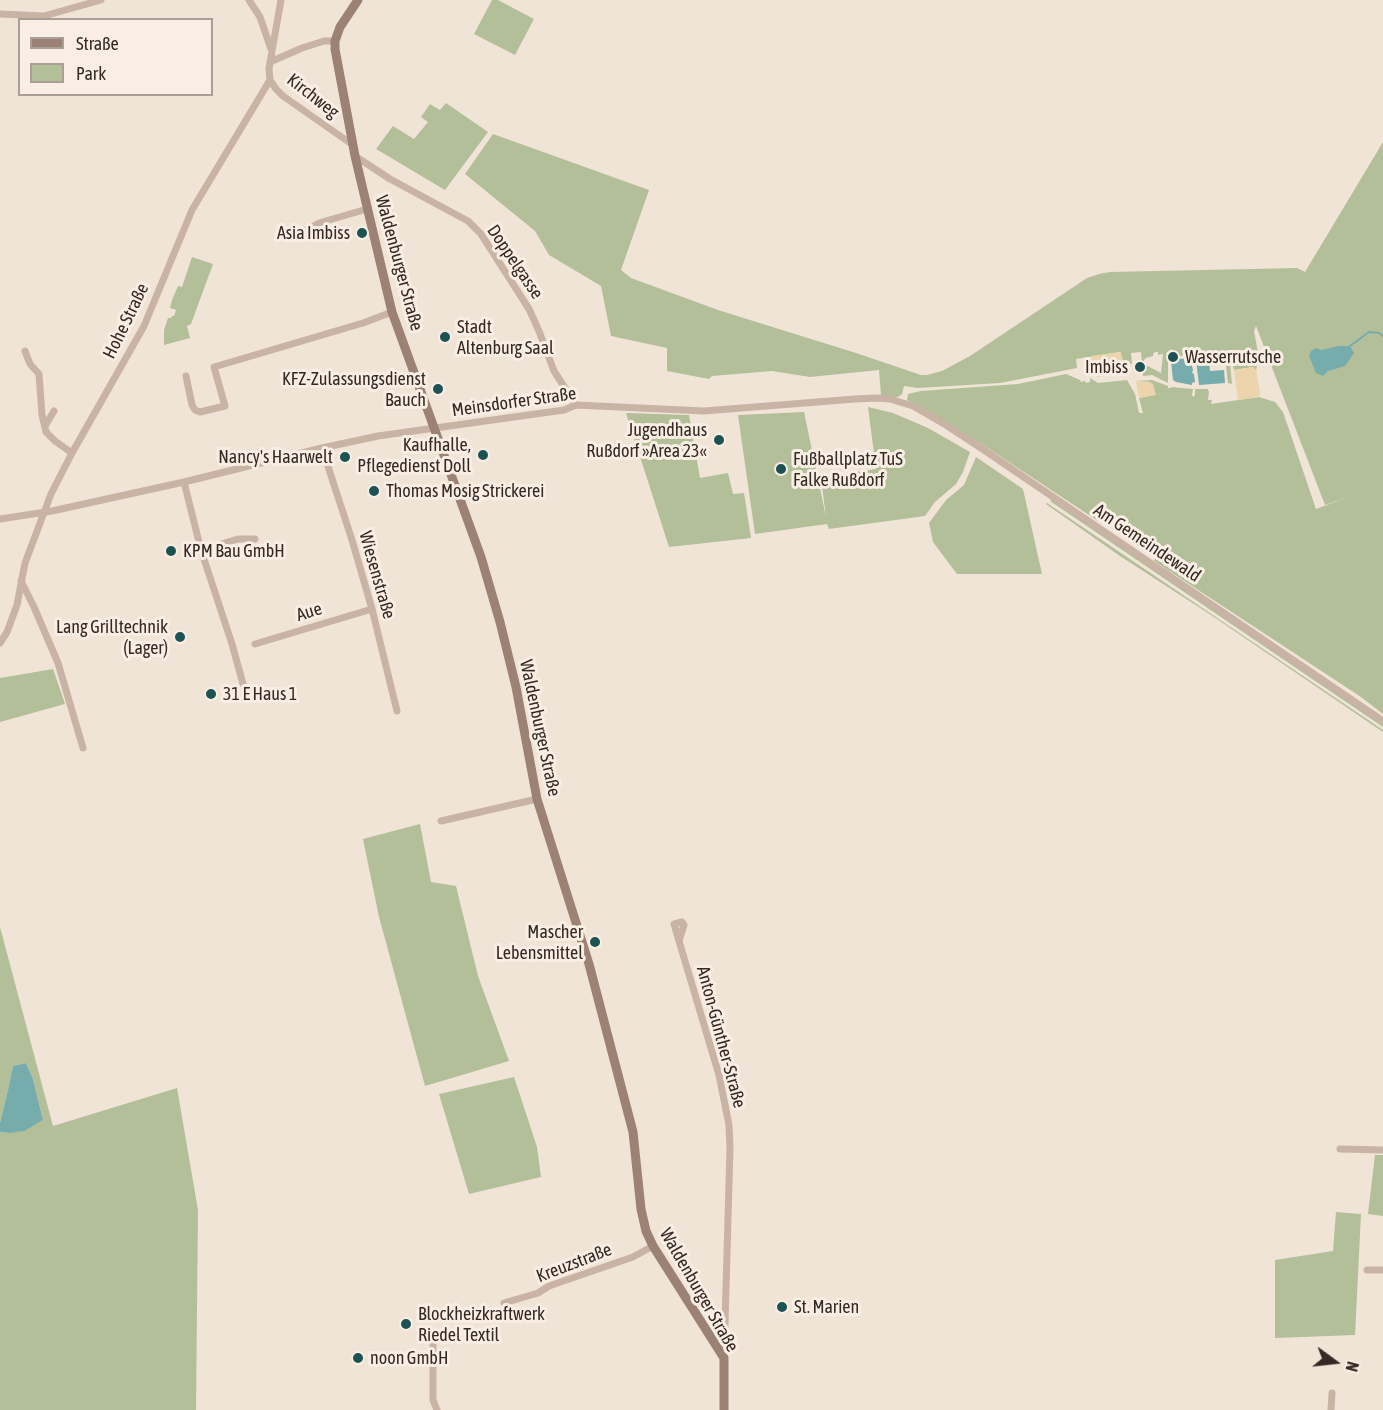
<!DOCTYPE html>
<html>
<head>
<meta charset="utf-8">
<style>
  body { margin:0 }
  #map { position:relative; width:1383px; height:1410px; overflow:hidden; background:#f0e4d7; font-family:"Asap Condensed",sans-serif }
  canvas { display:block }
  .legend { position:absolute; left:18px; top:18px; width:195px; height:78px; box-sizing:border-box; background:#f8eee3; border:2px solid #a99f97; margin:0; padding:8px 10px; list-style:none; font-size:18px; color:#332925 }
  .legend li { display:flex; align-items:center; gap:12px; height:30px }
  .legend b { width:30px; border:2px solid #a99f97 }
  .north { position:absolute; left:1305px; top:1332px; width:60px; height:60px; -webkit-text-stroke:4px #f8eee3; paint-order:stroke; rotate:105deg; font-size:16px; font-weight:700; line-height:24px; text-align:center; color:#332925 }
  .north::after { content:''; display:block; margin:auto; width:21px; height:27px; background:#332925; clip-path:polygon(50% 0,100% 100%,50% 72%,0 100%) }
</style>
</head>
<body>
<div id="map">
<canvas width="1383" height="1410"></canvas>
<ul class="legend">
<li><b style="height:8px;background:#9b8275"></b>Straße</li>
<li><b style="height:16px;background:#b3bf98"></b>Park</li>
</ul>
<div class="north">N</div>
</div>
<script>
const ctx = document.querySelector('canvas').getContext('2d');
ctx.lineJoin = 'round';
function paint(path, color) {
  ctx.fillStyle = color;
  ctx.fill(path, 'evenodd');
}
function shape(rows) {
  const path = new Path2D();
  for (const r of rows) {
    path.moveTo(r[0], r[1]);
    for (let i = 2; i < r.length; i += 2) path.lineTo(r[i], r[i + 1]);
  }
  return path;
}
function strokePath(path, color, width, dash) {
  ctx.strokeStyle = color;
  ctx.lineWidth = width;
  ctx.lineCap = dash ? 'butt' : 'round';
  ctx.setLineDash(dash || []);
  ctx.stroke(path);
}
function write(font, color, halo, rows, align = 'center') {
  ctx.font = font + ' "Asap Condensed",sans-serif';
  ctx.lineWidth = 6;
  ctx.setLineDash([]);
  ctx.textBaseline = 'middle';
  ctx.strokeStyle = halo;
  ctx.fillStyle = color;
  for (const [text, x, y, turn = 0] of rows) {
    ctx.save();
    ctx.translate(x, y);
    ctx.rotate((+turn || 0) * Math.PI / 180);
    ctx.textAlign = isNaN(turn) ? turn : align;
    if (halo) ctx.strokeText(text, 0, 0);
    ctx.fillText(text, 0, 0);
    ctx.restore();
  }
}
const green = shape([
  [492,0,498,0,534,19,515,55,474,34],
  [446,103,488,132,445,190,376,149,393,126,414,139,428,122,421,117,430,104,440,110],
  [493,134,649,190,621,270,631,278,718,310,856,353,921,375,927,375,942,371,970,356,1087,278,1099,274,1110,272,1297,268,1305,272,1383,142,1383,714,1361,697,1154,561,1156,557,1127,531,1103,515,1098,521,983,445,907,400,908,394,921,391,1018,384,1066,374,1080,380,1081,382,1085,381,1086,383,1090,382,1090,378,1098,383,1127,380,1135,394,1139,413,1143,413,1139,398,1155,395,1150,382,1136,381,1152,380,1168,386,1168,388,1171,388,1171,387,1193,389,1192,395,1193,397,1195,395,1195,389,1208,389,1208,391,1209,391,1208,400,1212,400,1211,404,1259,397,1275,402,1283,412,1316,509,1351,496,1325,505,1256,326,1254,331,1259,358,1256,370,1253,367,1234,370,1233,366,1248,364,1247,354,1233,355,1233,363,1230,363,1232,384,1228,383,1226,365,1216,361,1211,352,1208,352,1208,353,1188,355,1187,353,1185,353,1184,355,1181,356,1176,354,1171,349,1166,353,1168,357,1168,383,1152,375,1143,376,1141,352,1131,353,1132,364,1124,364,1120,352,1076,359,1077,368,1000,383,918,388,904,386,902,394,898,397,887,397,881,395,879,370,810,377,772,371,712,376,709,379,667,371,667,348,611,336,601,286,549,255,535,231,465,174],
  [1155,352,1158,352,1158,355,1163,354,1161,373,1144,364,1144,360,1146,358,1153,356,1153,354],
  [192,257,213,264,191,324,187,326,190,338,164,345,164,330,168,318,171,318,172,316,174,316,176,310,170,308,172,300,178,286,182,287],
  [868,407,893,413,928,428,970,452,963,472,956,484,935,502,925,516,829,529,827,524,755,534,738,415,804,412,826,517,821,478,876,469],
  [626,413,689,415,700,478,728,473,733,494,744,493,751,538,669,547],
  [976,457,1023,489,1042,574,957,574,933,542,929,523,946,500,964,485],
  [1052,500,1383,722,1383,727,1050,501],
  [1047,503,1383,730,1383,732,1211,615,1120,556,1046,504],
  [53,669,65,704,0,722,0,678],
  [420,824,431,882,456,886,478,976,509,1061,425,1086,379,917,363,839],
  [0,927,53,1126,177,1088,198,1210,196,1410,0,1410,0,1132,9,1133,43,1120,33,1079,26,1063,13,1066,8,1090,0,1123],
  [514,1077,537,1147,541,1177,469,1194,439,1094],
  [1375,1155,1383,1155,1383,1216,1368,1214],
  [1336,1212,1361,1214,1355,1335,1275,1338,1275,1260,1333,1251]
]);
const sand = shape([
  [1121,352,1124,369,1122,373,1097,377,1095,375,1091,356],
  [1253,367,1256,370,1260,393,1259,397,1238,400,1234,370],
  [1136,381,1150,382,1153,384,1156,395,1139,398]
]);
const water = shape([
  [1339,346,1350,346,1354,353,1345,366,1328,371,1323,376,1316,373,1309,356,1311,351,1316,348,1321,350],
  [1209,357,1210,371,1224,370,1225,383,1199,385,1196,360,1191,362,1193,370,1192,373,1194,374,1195,382,1192,383,1192,385,1176,382,1173,380,1171,361,1173,360,1174,361,1177,359],
  [26,1063,33,1079,43,1120,24,1131,9,1133,0,1132,0,1123,8,1090,13,1066]
]);
const stream = shape([
  [1350,346,1369,332,1379,333,1383,336]
]);
const minor = shape([
  [249,0,260,17,271,49],
  [281,0,272,51,269,69,270,80,276,89,283,96,353,145],
  [0,14,44,16,101,0],
  [270,62,302,48,324,41,335,41],
  [355,156,390,179,468,221,481,234,529,309,539,331,554,371,576,405],
  [303,232,319,223,367,209],
  [25,351,30,364,39,374,42,415,46,432,55,441,72,453],
  [186,376,192,405,195,410,200,412,225,406,214,367,363,323,392,312],
  [45,426,54,411],
  [322,448,352,540,372,609,397,711],
  [184,482,201,550,232,644,243,684],
  [0,519,52,511,184,482,322,448,378,436,564,410,576,405,704,411,855,399,876,398,890,399,913,406,946,425,978,446,1383,721],
  [201,550,238,539,255,539],
  [21,581,34,607,58,663,83,748],
  [0,643,7,632,17,605,25,563,51,494,72,453,144,326,192,210,270,80],
  [255,644,372,609],
  [441,821,537,799],
  [679,941,674,924,682,922,684,925,679,941,719,1075,729,1125,730,1148,724,1358],
  [1340,1149,1383,1150],
  [1367,1270,1383,1270],
  [504,1303,538,1293,549,1286,633,1257,653,1246],
  [433,1335,433,1400,437,1410],
  [1331,1410,1332,1393]
]);
const secondary = shape([
  [358,0,340,27,335,41,335,49,355,156,392,312,481,557,500,622,516,687,537,799,589,964,633,1132,641,1209,646,1231,653,1246,724,1358,724,1410]
]);
const markers = [
  [362,233,6,"#1c5254"],
  [445,337,6,"#1c5254"],
  [1173,357,6,"#1c5254"],
  [1140,367,6,"#1c5254"],
  [438,389,6,"#1c5254"],
  [719,440,6,"#1c5254"],
  [483,455,6,"#1c5254"],
  [345,457,6,"#1c5254"],
  [781,469,6,"#1c5254"],
  [374,491,6,"#1c5254"],
  [171,551,6,"#1c5254"],
  [180,637,6,"#1c5254"],
  [211,694,6,"#1c5254"],
  [595,942,6,"#1c5254"],
  [782,1307,6,"#1c5254"],
  [406,1324,6,"#1c5254"],
  [358,1358,6,"#1c5254"]
];
const streetNames = [
  ["Kirchweg",313,96,38],
  ["Doppelgasse",515,262,56],
  ["Waldenburger Straße",399,263,75],
  ["Hohe Straße",126,321,-64],
  ["Meinsdorfer Straße",514,402,-8],
  ["Am Gemeindewald",1147,543,34],
  ["Wiesenstraße",377,575,74],
  ["Aue",309,612,-17],
  ["Waldenburger Straße",540,728,78],
  ["Anton-Günther-Straße",721,1037,75],
  ["Kreuzstraße",574,1263,-21],
  ["Waldenburger Straße",699,1290,60]
];
const poiNames = [
  ["Asia Imbiss",350,233,"right"],
  ["Stadt",457,327],
  ["Altenburg Saal",457,348],
  ["Wasserrutsche",1185,357],
  ["Imbiss",1128,367,"right"],
  ["KFZ-Zulassungsdienst",426,379,"right"],
  ["Bauch",426,400,"right"],
  ["Jugendhaus",707,430,"right"],
  ["Rußdorf »Area 23«",707,451,"right"],
  ["Kaufhalle,",471,445,"right"],
  ["Pflegedienst Doll",471,466,"right"],
  ["Nancy's Haarwelt",333,457,"right"],
  ["Fußballplatz TuS",793,459],
  ["Falke Rußdorf",793,480],
  ["Thomas Mosig Strickerei",386,491],
  ["KPM Bau GmbH",183,551],
  ["Lang Grilltechnik",168,627,"right"],
  ["(Lager)",168,648,"right"],
  ["31 E Haus 1",223,694],
  ["Mascher",583,932,"right"],
  ["Lebensmittel",583,953,"right"],
  ["St. Marien",794,1307],
  ["Blockheizkraftwerk",418,1314],
  ["Riedel Textil",418,1335],
  ["noon GmbH",370,1358]
];
paint(green, '#b3bf98');
paint(sand, '#ecd4ad');
paint(water, '#77acad');
strokePath(stream, '#77acad', 2);
strokePath(minor, '#c8b3a4', 7);
strokePath(secondary, '#9b8275', 9);
for (const [x, y, r, color] of markers) {
  const dot = new Path2D();
  dot.arc(x, y, r, 0, 2 * Math.PI);
  ctx.fillStyle = color;
  ctx.fill(dot);
  strokePath(dot, '#f8eee3', 2);
}
write('18px', '#332925', '#f8eee3', streetNames);
write('18px', '#332925', '#f8eee3', poiNames, 'left');
</script>
</body>
</html>
